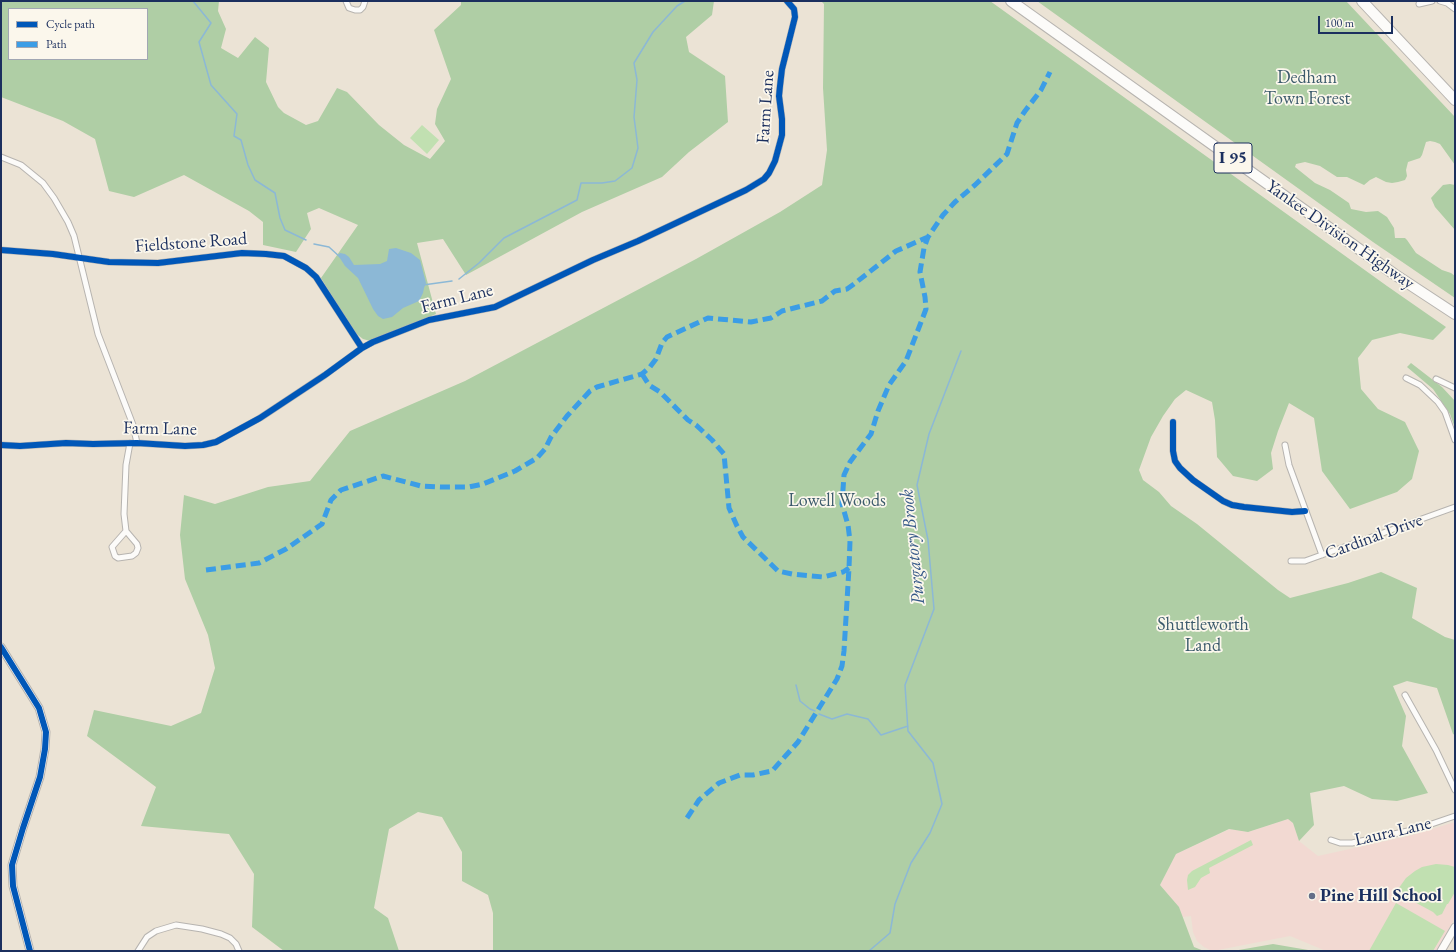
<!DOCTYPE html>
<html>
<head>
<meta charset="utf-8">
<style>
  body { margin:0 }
  #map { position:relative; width:1456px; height:952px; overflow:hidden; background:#ebe3d5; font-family:"EB Garamond",serif }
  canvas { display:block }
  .frame { position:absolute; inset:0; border:2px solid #1b2f5e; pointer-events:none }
  .legend { position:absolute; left:8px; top:8px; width:140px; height:52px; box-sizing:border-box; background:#fbf7ec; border:1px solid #a1a7b3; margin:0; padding:5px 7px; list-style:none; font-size:12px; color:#1b2f5e }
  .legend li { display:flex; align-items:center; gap:8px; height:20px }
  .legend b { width:20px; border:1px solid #a1a7b3 }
  .scale { position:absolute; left:1318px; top:16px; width:75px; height:18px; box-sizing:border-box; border:2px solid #1b2f5e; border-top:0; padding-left:5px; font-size:12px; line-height:14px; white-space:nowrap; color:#1b2f5e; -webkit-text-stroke:3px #fbf7ec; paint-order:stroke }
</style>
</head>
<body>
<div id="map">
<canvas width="1456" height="952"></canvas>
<div class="frame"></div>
<ul class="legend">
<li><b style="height:5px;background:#0057b8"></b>Cycle path</li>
<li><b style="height:5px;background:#3b9de6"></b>Path</li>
</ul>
<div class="scale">100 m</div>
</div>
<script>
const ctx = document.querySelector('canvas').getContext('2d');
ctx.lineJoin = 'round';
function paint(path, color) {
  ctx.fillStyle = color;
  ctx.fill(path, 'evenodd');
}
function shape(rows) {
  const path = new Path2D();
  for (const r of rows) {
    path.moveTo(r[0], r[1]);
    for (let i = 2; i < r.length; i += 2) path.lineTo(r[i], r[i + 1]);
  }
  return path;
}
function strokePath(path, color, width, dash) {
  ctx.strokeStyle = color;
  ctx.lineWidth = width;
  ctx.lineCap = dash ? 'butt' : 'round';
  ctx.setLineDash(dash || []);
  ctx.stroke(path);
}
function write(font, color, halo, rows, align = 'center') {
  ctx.font = font + ' "EB Garamond",serif';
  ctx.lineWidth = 3.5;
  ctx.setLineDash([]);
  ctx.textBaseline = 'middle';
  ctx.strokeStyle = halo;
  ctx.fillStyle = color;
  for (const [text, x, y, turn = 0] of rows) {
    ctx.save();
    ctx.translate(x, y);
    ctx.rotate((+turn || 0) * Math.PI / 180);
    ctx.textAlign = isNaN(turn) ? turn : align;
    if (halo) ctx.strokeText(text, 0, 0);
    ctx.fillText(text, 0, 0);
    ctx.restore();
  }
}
const built = shape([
  [1288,819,1293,823,1299,841,1318,856,1413,835,1455,822,1455,918,1436,951,1326,951,1290,936,1218,950,1210,950,1204,947,1197,941,1193,932,1191,916,1183,917,1179,907,1160,885,1176,854,1230,829,1248,832]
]);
const green = shape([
  [422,125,439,140,427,154,410,138],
  [1251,840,1253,845,1209,868,1210,873,1201,878,1195,887,1188,890,1187,880,1188,875,1192,871],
  [1436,864,1448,865,1455,867,1455,892,1448,904,1447,904,1442,914,1437,916,1433,912,1396,892,1406,878,1415,871,1422,867],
  [1396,903,1445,931,1433,951,1369,951]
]);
const forest = shape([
  [1,1,219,1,218,11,226,29,221,48,238,58,255,37,269,48,266,82,278,107,284,113,306,125,318,121,337,88,347,92,379,125,404,145,430,159,445,141,435,124,437,109,451,79,434,30,461,5,461,1,714,1,712,15,686,37,689,52,725,76,728,122,689,152,662,177,582,212,466,275,443,239,417,243,436,314,370,341,363,339,354,332,321,278,358,225,319,208,307,213,311,229,296,252,263,245,263,222,249,211,184,175,134,197,109,191,95,139,63,121,1,97],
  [9,9,147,9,147,59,9,59],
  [821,1,990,1,1387,286,1446,327,1433,340,1400,333,1372,340,1358,358,1361,389,1378,409,1405,422,1419,451,1412,479,1397,492,1350,509,1322,471,1314,418,1289,403,1278,431,1271,453,1273,469,1257,481,1233,476,1217,457,1215,420,1212,402,1186,390,1175,399,1163,416,1151,437,1139,470,1143,480,1159,492,1171,506,1197,524,1278,590,1290,598,1348,583,1381,572,1417,588,1412,618,1445,637,1455,640,1455,735,1453,734,1437,688,1407,681,1393,686,1406,716,1402,746,1428,793,1397,801,1372,799,1344,786,1310,793,1314,825,1299,841,1293,823,1288,819,1248,832,1229,829,1176,854,1160,885,1179,907,1194,947,1204,951,493,951,493,913,488,895,462,881,462,852,442,817,418,812,389,829,374,908,388,918,399,951,284,951,252,927,254,874,229,834,141,826,156,787,87,736,94,710,171,726,201,713,215,668,208,635,185,579,180,535,184,495,215,504,268,487,310,481,350,431,465,381,696,259,780,212,822,185,827,150,823,88,824,4],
  [1037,1,1346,1,1455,117,1455,165,1440,144,1435,142,1430,141,1426,142,1422,155,1420,158,1408,162,1406,170,1407,176,1405,180,1398,182,1392,183,1386,182,1376,177,1370,180,1364,185,1347,177,1337,177,1320,166,1305,162,1296,164,1295,167,1315,183,1330,190,1349,203,1351,209,1366,212,1378,211,1387,217,1394,228,1395,238,1405,238,1407,240,1416,253,1442,270,1451,273,1455,276,1455,298,1373,242],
  [1450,184,1455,185,1455,230,1435,207,1431,198,1443,185],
  [1411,363,1442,387,1455,401,1455,428,1450,414,1433,389,1407,367],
  [1273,944,1314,951,1233,951]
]);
const water = shape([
  [396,248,411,253,420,260,426,283,424,288,423,293,419,301,403,308,392,317,383,319,378,316,373,309,358,278,345,266,338,255,340,253,345,254,349,257,354,265,380,264,387,261,389,249]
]);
const stream = shape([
  [193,1,211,23,199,42,211,85,237,114,234,136,241,140,248,165,255,180,275,193,280,218,285,230,306,240],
  [314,244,329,247,340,257],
  [459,279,479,263,504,238,577,200,581,183,602,183,615,181,632,168,638,148,634,117,637,80,634,63,653,32,677,6,685,1],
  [423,285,452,281],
  [796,685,800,701,810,709,815,711],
  [819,714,832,719,847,714,868,719,881,735,908,726],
  [869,951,890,933,895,904,911,863,930,833,942,804,933,763,908,731,905,685,934,609,928,540,917,485,929,434,961,351]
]);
const street = shape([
  [346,1,349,8,355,10,360,10,363,7,365,1],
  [1440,1,1447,3,1455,9],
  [1419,4,1432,1],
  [1,157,21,165,43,183,54,198,68,222,74,236,98,334,133,425,137,443],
  [1,250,53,254,109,262,158,263,242,253,266,254,284,256,306,268,316,277,362,348],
  [1406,378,1420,385,1438,402,1445,412,1455,440],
  [1436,379,1455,388],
  [1173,422,1173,451,1175,461,1180,468,1193,480,1223,501,1232,505,1244,507,1292,512,1305,511],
  [1,445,20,446,66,443,93,444,137,443,185,446,203,445,216,442,260,418,325,375,362,348,373,342,429,320,495,307,593,260,638,241,746,190,764,179,769,173,775,161,782,135,782,119,779,96,780,86,782,69,795,17,794,9,787,1],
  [1285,445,1289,465,1322,555],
  [126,531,137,544,138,548,136,553,132,556,118,558,115,556,112,547,126,531,124,514,126,465,130,443],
  [1291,561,1305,561,1455,507],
  [1405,695,1436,750,1455,790],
  [1331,840,1340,843,1352,843,1417,829,1455,816],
  [138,951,147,937,156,931,176,925,202,929,221,934,230,938,236,944,239,951]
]);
const secondary = shape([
  [1,647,39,708,46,732,45,749,40,777,23,828,12,865,13,886,30,951],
  [1441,951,1455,927]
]);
const highway = shape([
  [1011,1,1394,274,1455,314],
  [1362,1,1455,100]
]);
const quiet = shape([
  [642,374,649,385,660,392,688,420,696,425,712,440,724,454,729,508,737,526,743,537,778,571,792,574,823,577,843,572,849,568],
  [206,570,259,563,286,549,322,524,331,500,341,490,383,476,421,486,440,487,469,487,483,484,515,471,537,458,545,449,551,437,567,416,590,391,597,387,642,374,650,367,656,359,662,343,667,337,708,318,751,322,771,318,782,311,822,301,835,291,847,289,854,284,896,251,928,237],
  [687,818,699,800,719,783,740,775,753,775,772,771,798,742,837,679,842,666,844,651,849,568,850,541,848,525,842,504,844,475,850,462,871,434,878,411,889,385,906,361,923,317,926,309,925,297,920,272,924,248,928,237,943,215,955,202,975,185,1007,154,1017,123,1025,111,1041,90,1050,72]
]);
const cycleway = shape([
  [1,250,53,254,109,262,158,263,242,253,266,254,284,256,306,268,316,277,362,348],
  [1173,422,1173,451,1175,461,1180,468,1193,480,1223,501,1232,505,1244,507,1292,512,1305,511],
  [1,445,20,446,66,443,93,444,137,443,185,446,203,445,216,442,260,418,325,375,362,348,373,342,429,320,495,307,593,260,638,241,746,190,764,179,769,173,775,161,782,135,782,119,779,96,780,86,782,69,795,17,794,9,787,1],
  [1,647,39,708,46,732,45,749,40,777,23,828,12,865,13,886,30,951]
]);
const markers = [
  [1312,896,4,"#646e88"]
];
const shields = [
  [1233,158,38]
];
const shieldNames = [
  ["I 95",1233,158]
];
const parkNames = [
  ["Dedham",1307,78],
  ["Town Forest",1307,99],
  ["Lowell Woods",837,501],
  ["Shuttleworth",1203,625],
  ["Land",1203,646]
];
const streetNames = [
  ["Farm Lane",766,107,-86],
  ["Yankee Division Highway",1340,235,35],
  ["Fieldstone Road",191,243,-4],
  ["Farm Lane",457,299,-14],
  ["Farm Lane",160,429,1],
  ["Cardinal Drive",1374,537,-20],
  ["Laura Lane",1393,832,-13]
];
const poiNames = [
  ["Pine Hill School",1320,896]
];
const waterNames = [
  ["Purgatory Brook",913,547,-96]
];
paint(built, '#f2d9d2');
paint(green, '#c1e0b1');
paint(forest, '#afcea5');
paint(water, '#8cb8d6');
strokePath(stream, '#8cb8d6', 1.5);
strokePath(street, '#b7b4b0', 7);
strokePath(secondary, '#b7b4b0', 9);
strokePath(highway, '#b7b4b0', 12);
strokePath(street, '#fcfbf9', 5);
strokePath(secondary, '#fcfbf9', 7);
strokePath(highway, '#fcfbf9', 10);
strokePath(quiet, '#3b9de6', 5, [10, 5]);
strokePath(cycleway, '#0057b8', 6);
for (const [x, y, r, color] of markers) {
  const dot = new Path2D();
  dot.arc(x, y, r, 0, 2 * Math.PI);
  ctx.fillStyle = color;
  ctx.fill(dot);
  strokePath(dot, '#fbf7ec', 1.5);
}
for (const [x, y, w] of shields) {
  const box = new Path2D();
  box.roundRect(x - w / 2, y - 15, w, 30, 3);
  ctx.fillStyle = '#fbf7ec';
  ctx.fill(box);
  strokePath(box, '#1b2f5e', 1);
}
write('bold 17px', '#1b2f5e', null, shieldNames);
write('18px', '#3c5b6c', '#fbf7ec', parkNames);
write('18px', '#1b2f5e', '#fbf7ec', streetNames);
write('bold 18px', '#1b2f5e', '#fbf7ec', poiNames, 'left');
write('italic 19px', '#355888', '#fbf7ec', waterNames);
</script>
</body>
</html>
